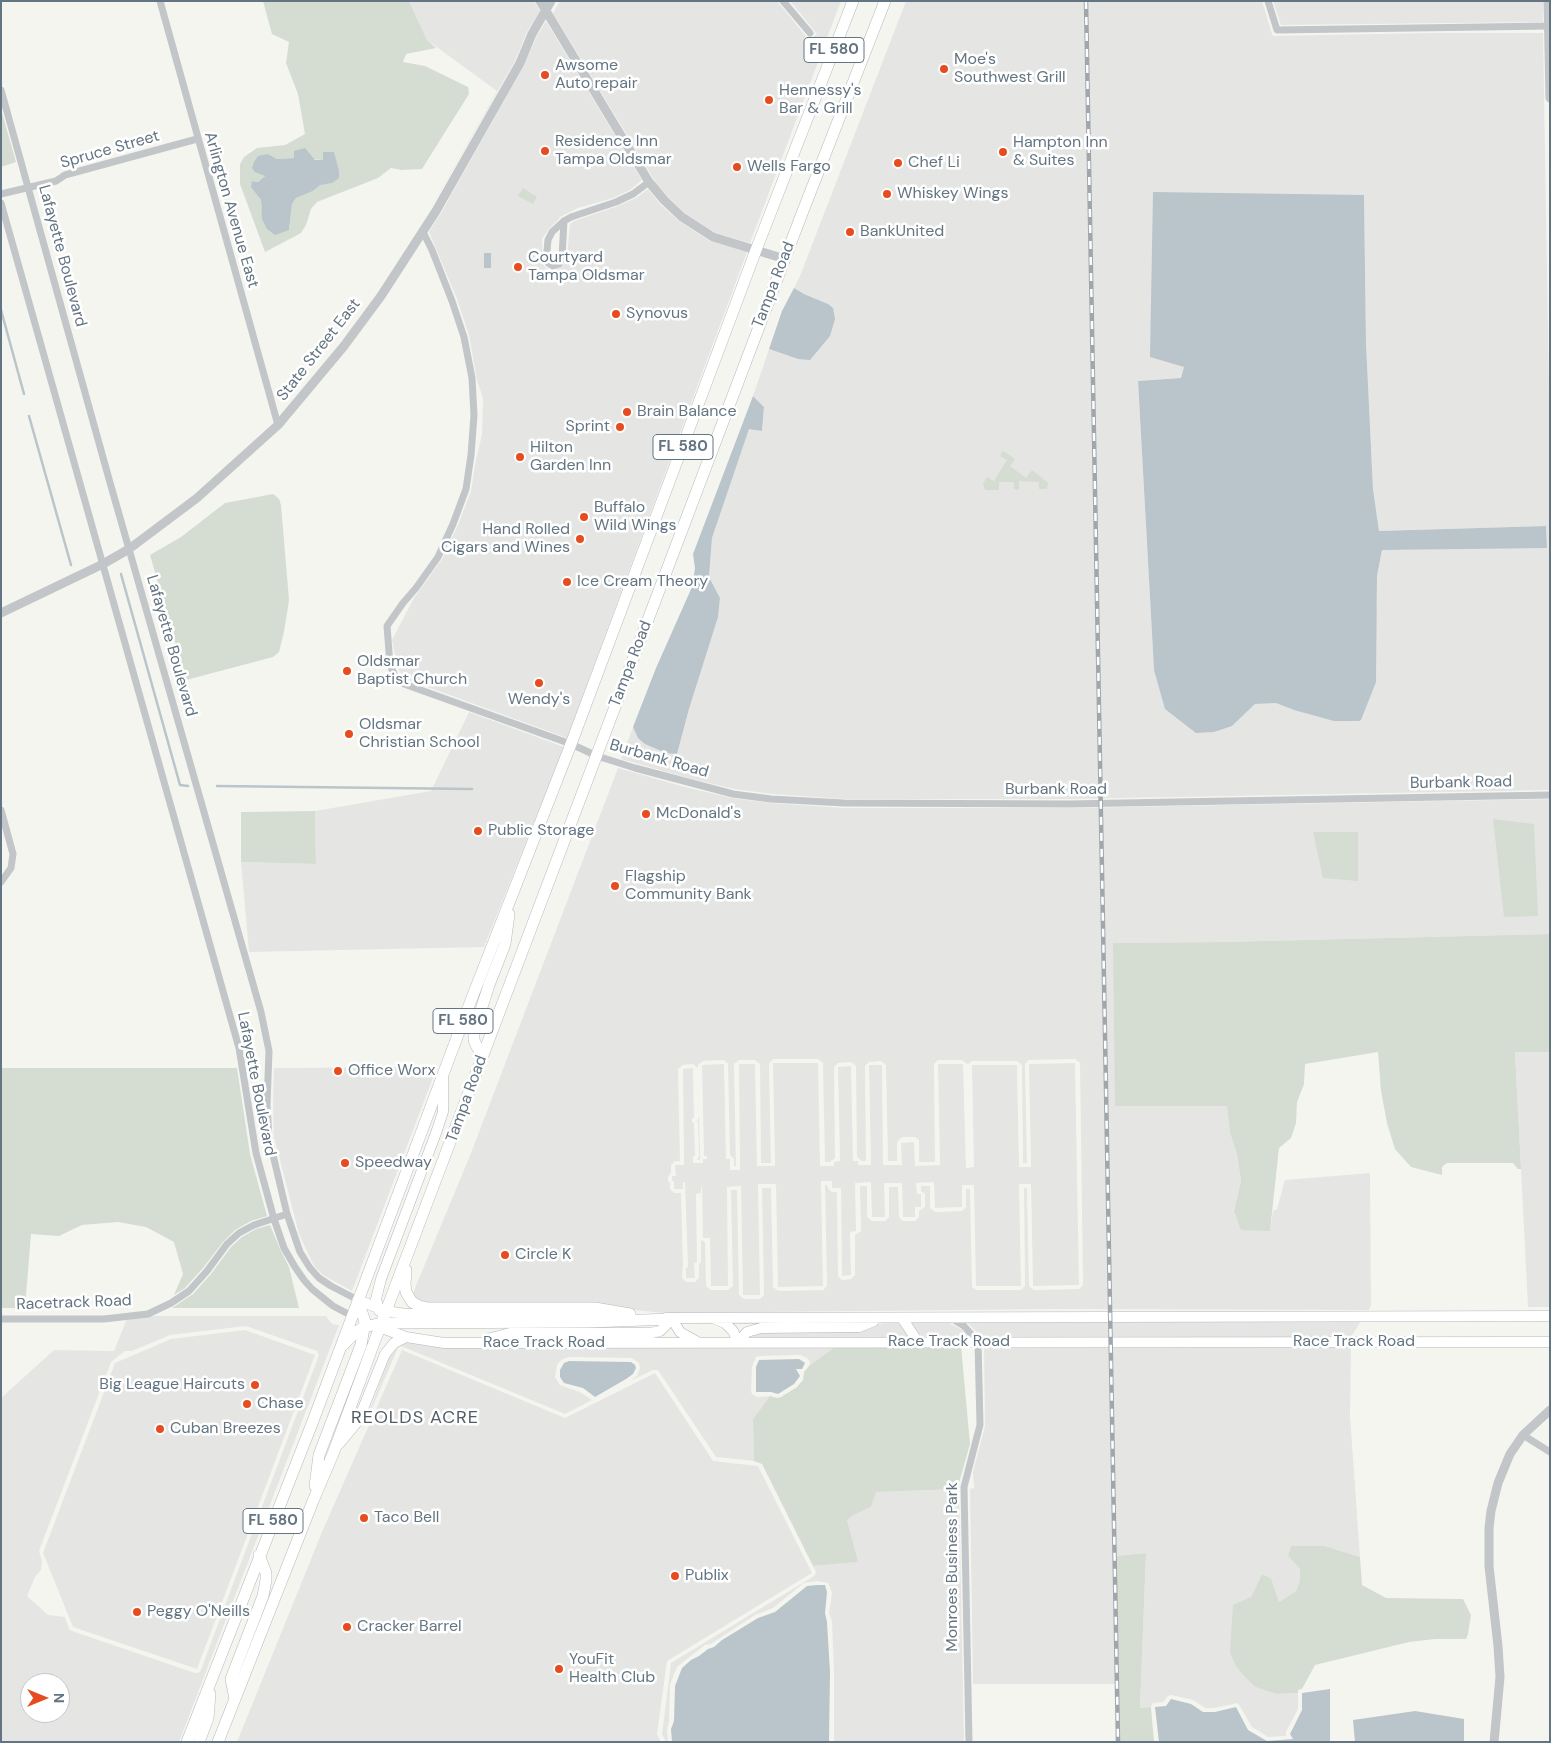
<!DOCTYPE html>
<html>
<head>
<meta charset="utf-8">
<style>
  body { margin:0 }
  #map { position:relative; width:1551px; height:1743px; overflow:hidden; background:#f5f5f0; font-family:"DM Sans",sans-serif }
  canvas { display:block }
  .frame { position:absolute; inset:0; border:2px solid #637582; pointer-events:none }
  .north { position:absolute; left:20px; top:1673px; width:50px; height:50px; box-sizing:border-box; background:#fff; border:1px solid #c1c8cd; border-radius:50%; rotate:90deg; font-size:14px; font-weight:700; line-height:20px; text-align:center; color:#637582 }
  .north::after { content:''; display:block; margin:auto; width:18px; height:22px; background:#e64c20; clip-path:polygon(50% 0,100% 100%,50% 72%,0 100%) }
</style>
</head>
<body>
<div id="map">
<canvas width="1551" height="1743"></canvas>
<div class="frame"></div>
<div class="north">N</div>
</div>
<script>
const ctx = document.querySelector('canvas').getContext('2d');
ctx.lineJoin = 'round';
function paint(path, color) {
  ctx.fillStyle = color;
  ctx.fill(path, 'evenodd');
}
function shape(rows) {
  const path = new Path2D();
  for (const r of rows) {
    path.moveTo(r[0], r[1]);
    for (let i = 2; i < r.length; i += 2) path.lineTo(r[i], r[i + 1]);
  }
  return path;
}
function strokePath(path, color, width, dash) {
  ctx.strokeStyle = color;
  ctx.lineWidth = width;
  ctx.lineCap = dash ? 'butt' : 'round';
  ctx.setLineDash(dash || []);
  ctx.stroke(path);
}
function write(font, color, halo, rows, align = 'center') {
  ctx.font = font + ' "DM Sans",sans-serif';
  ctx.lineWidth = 5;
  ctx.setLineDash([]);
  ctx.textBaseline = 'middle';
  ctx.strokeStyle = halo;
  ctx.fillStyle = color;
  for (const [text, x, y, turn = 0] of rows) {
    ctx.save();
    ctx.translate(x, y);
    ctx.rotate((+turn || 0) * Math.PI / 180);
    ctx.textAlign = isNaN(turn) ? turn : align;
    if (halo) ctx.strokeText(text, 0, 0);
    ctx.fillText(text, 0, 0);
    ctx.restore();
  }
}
const built = shape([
  [409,1,534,1,540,11,527,32,515,61,421,225,497,91,427,40],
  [560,1,777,1,809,40,817,34,790,1,841,1,750,243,716,233,686,214,668,197,656,183,553,13],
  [906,1,1262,1,1272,34,1273,36,1433,33,1543,33,1550,448,1550,790,1069,799,844,799,772,794,734,789,688,778,621,759,633,727,638,738,677,754,689,709,718,616,720,598,709,577,712,538,749,428,762,431,764,407,753,396,769,349,798,359,828,304,804,294,794,288,800,276],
  [1364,195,1366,343,1373,489,1379,531,1546,526,1547,547,1382,550,1377,576,1377,606,1294,710,1276,702,1255,704,1232,726,1154,670,1138,381,1181,378,1184,367],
  [1273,1,1543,1,1543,22,1281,25],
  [546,21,642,180,630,190,613,198,578,208,560,217,559,219,548,230,542,239,543,263,545,267,549,270,554,271,564,265,567,257,570,224,574,221,618,206,636,198,648,189,660,204,679,221,710,241,747,252,567,738,406,679,398,669,392,640,414,598,442,559,458,525,471,491,475,465,482,434,483,398,477,380,469,335,457,299,429,232,441,213,524,65,537,36],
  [469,712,564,747,484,947,249,952,241,862,316,864,315,811,431,791],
  [618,768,685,787,732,798,771,803,844,808,1069,808,1550,799,1550,934,1223,942,1113,943,1227,1106,1230,1133,1237,1154,1241,1181,1234,1211,1270,1231,1273,1211,1277,1209,1285,1180,1370,1173,1371,1306,1369,1310,1059,1309,664,1313,634,1310,428,1304,421,1302,416,1299,413,1293,471,1153],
  [773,1059,818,1059,823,1063,825,1162,830,1162,835,1158,834,1067,838,1063,851,1062,856,1066,857,1157,862,1161,866,1161,865,1066,869,1062,881,1061,886,1065,888,1161,897,1161,897,1142,902,1137,915,1137,919,1140,919,1162,935,1162,934,1064,938,1060,962,1060,967,1064,969,1142,967,1065,972,1061,1017,1061,1022,1065,1023,1163,1027,1163,1025,1064,1029,1060,1075,1059,1080,1063,1083,1285,1079,1289,1034,1290,1029,1286,1027,1188,1024,1188,1025,1286,1021,1290,976,1290,972,1287,970,1189,966,1189,966,1207,962,1211,935,1212,930,1208,930,1186,921,1186,921,1191,925,1194,925,1207,919,1211,919,1217,915,1221,903,1221,899,1217,898,1187,889,1187,889,1217,885,1221,872,1221,867,1217,867,1186,860,1186,861,1231,855,1235,855,1275,851,1279,842,1280,838,1276,837,1192,832,1192,828,1188,827,1185,825,1185,827,1286,823,1290,778,1291,773,1287,771,1188,762,1188,764,1295,760,1299,744,1299,739,1295,737,1190,731,1190,733,1286,728,1290,711,1290,706,1286,705,1242,701,1240,701,1262,699,1264,699,1278,695,1282,686,1282,682,1278,683,1264,681,1193,674,1193,670,1189,670,1183,668,1181,668,1177,671,1173,671,1165,675,1161,680,1161,678,1069,683,1065,693,1064,698,1068,699,1117,697,1121,698,1123,699,1156,697,1160,699,1160,701,1157,700,1156,698,1065,703,1061,724,1060,728,1064,730,1155,734,1159,734,1166,736,1166,734,1064,739,1060,755,1060,760,1064,761,1163,771,1163,769,1064],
  [1515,1052,1550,1052,1550,1307,1528,1307],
  [773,1063,818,1063,820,1166,834,1166,834,1162,840,1161,838,1067,851,1066,853,1161,858,1161,858,1165,871,1165,869,1065,882,1065,883,1165,902,1165,901,1143,914,1142,915,1166,940,1165,938,1064,963,1064,966,1168,974,1167,972,1065,1017,1065,1019,1167,1031,1167,1029,1064,1075,1063,1079,1285,1033,1286,1031,1184,1019,1184,1021,1286,976,1286,974,1185,962,1185,962,1207,935,1208,934,1182,916,1183,917,1194,921,1194,921,1207,915,1207,915,1217,903,1217,902,1183,884,1183,885,1217,872,1217,871,1182,855,1183,856,1231,850,1232,851,1275,842,1276,841,1188,832,1188,832,1181,821,1181,823,1286,778,1287,776,1184,758,1184,760,1295,743,1295,741,1186,727,1187,728,1286,711,1286,710,1238,703,1238,702,1187,701,1187,701,1193,696,1194,697,1262,694,1263,695,1278,686,1278,686,1268,688,1267,685,1182,683,1182,683,1189,674,1189,674,1181,672,1181,672,1176,676,1176,675,1165,684,1165,683,1069,693,1068,694,1118,692,1118,692,1122,694,1123,695,1156,693,1156,693,1163,703,1163,703,1159,707,1159,707,1156,704,1156,702,1065,724,1064,726,1159,730,1159,730,1170,740,1170,739,1064,755,1064,757,1166,775,1166],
  [437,1067,352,1291,323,1275,314,1266,299,1234,274,1137,273,1105,274,1068],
  [128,1316,326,1316,332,1324,339,1325,179,1742,1,1742,1,1398,54,1350,114,1351],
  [246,1326,317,1351,319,1355,200,1672,195,1673,72,1631,69,1629,65,1617,48,1615,27,1596,35,1577,41,1570,42,1561,39,1551,111,1362,125,1351,132,1351,170,1335],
  [30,1683,60,1683,60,1713,30,1713],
  [1361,1321,1351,1337,981,1337,968,1323],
  [883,1323,949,1323,961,1329,969,1337,748,1338,761,1333,859,1331],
  [245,1330,315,1355,197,1669,73,1627,43,1553,115,1363,171,1339],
  [408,1342,443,1347,469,1348,700,1347,703,1348,704,1347,735,1347,740,1348,741,1347,835,1347,809,1366,810,1362,807,1358,800,1355,761,1356,756,1357,752,1367,751,1391,752,1394,757,1397,770,1396,753,1419,754,1461,716,1457,658,1370,653,1370,630,1381,637,1376,640,1368,639,1363,632,1358,569,1357,561,1360,557,1365,555,1377,560,1385,580,1392,592,1400,565,1414,401,1346,398,1348,359,1438,390,1356,398,1347],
  [984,1346,1351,1346,1350,1415,1360,1557,1325,1546,1291,1546,1288,1556,1300,1569,1300,1580,1296,1591,1279,1602,1271,1578,1262,1574,1251,1597,1277,1694,1298,1693,1298,1709,1286,1732,1286,1736,1268,1737,1252,1727,1238,1703,1214,1708,1205,1708,1193,1700,1171,1695,1168,1696,1163,1702,1153,1703,1151,1707,1140,1708,1146,1553,1116,1556,1117,1684,973,1684,970,1489,974,1488,973,1472,985,1426],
  [402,1350,565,1418,655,1373,713,1461,758,1466,812,1573,667,1661,657,1734,661,1742,237,1742,322,1532],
  [959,1489,964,1742,834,1742,834,1672,832,1622,829,1613,832,1593,828,1583,817,1581,804,1583,773,1608,755,1615,711,1644,705,1645,678,1666,674,1674,670,1685,669,1721,667,1730,668,1742,666,1742,662,1734,671,1663,814,1576,816,1572,813,1566,857,1562,847,1520,852,1516,871,1507,876,1492]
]);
const green = shape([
  [263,1,409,1,427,40,436,48,406,54,403,62,425,66,468,87,469,94,422,169,401,170,391,168,378,178,317,202,311,209,306,225,301,233,265,252,240,184,240,164,244,157,257,148,285,145,305,134,298,94,286,63,289,42,272,34],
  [268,154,277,159,295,158,323,160,332,183,320,184,313,191,296,198,292,204,289,230,261,209,261,200,252,187,252,181,258,182,265,176],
  [1,109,16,162,1,167],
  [523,188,537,197,533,204,518,196],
  [1003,451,1015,459,1010,466,1026,478,1032,470,1048,483,1047,489,1039,489,1039,482,1019,481,1019,490,1014,489,1014,482,999,482,999,490,985,490,983,484,987,477,994,481,1007,460,1000,456],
  [273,494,279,499,281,505,289,600,284,632,279,652,273,657,186,680,150,555,181,537,225,503],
  [315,811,316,864,241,862,241,812],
  [1493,819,1534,824,1538,916,1504,917],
  [1313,832,1358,832,1358,881,1323,878],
  [1550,934,1550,1052,1515,1052,1521,1169,1518,1169,1513,1163,1447,1163,1442,1167,1442,1175,1411,1167,1395,1149,1387,1123,1381,1091,1378,1052,1305,1064,1304,1084,1297,1102,1296,1123,1291,1138,1279,1148,1270,1231,1241,1230,1234,1211,1241,1181,1237,1154,1230,1133,1227,1106,1115,1106,1113,943,1223,942],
  [1,1068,237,1068,250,1154,267,1216,251,1221,235,1230,223,1242,203,1268,185,1288,174,1295,183,1274,174,1242,146,1227,118,1222,82,1225,59,1236,31,1234,25,1308,1,1308],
  [270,1225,280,1249,289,1267,299,1308,172,1308,193,1294,211,1274,231,1247,242,1237,256,1229],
  [961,1346,970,1444,960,1479,959,1489,876,1492,871,1507,852,1516,847,1520,858,1562,813,1566,762,1464,754,1461,753,1419,770,1396,777,1398,781,1397,797,1387,803,1380,804,1372,809,1366,835,1347],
  [1291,1546,1325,1546,1360,1557,1362,1585,1386,1598,1463,1599,1471,1615,1468,1634,1466,1639,1435,1639,1409,1642,1315,1665,1302,1689,1298,1690,1298,1693,1277,1694,1256,1687,1246,1678,1236,1666,1230,1653,1233,1605,1251,1597,1262,1574,1271,1578,1279,1602,1296,1591,1300,1580,1300,1569,1288,1556],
  [1146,1553,1140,1708,1151,1707,1154,1742,1118,1742,1116,1556]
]);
const water = shape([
  [305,148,315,160,323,160,323,152,334,152,339,171,339,178,332,183,320,185,313,191,296,198,292,204,289,230,275,235,267,229,262,219,261,200,251,187,252,181,258,182,265,176,255,172,252,168,254,162,258,156,268,154,277,159,294,158,294,151],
  [1153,192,1364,195,1366,343,1373,489,1379,531,1546,526,1547,548,1382,550,1377,576,1376,682,1361,720,1359,721,1334,721,1294,710,1276,703,1255,704,1232,726,1214,732,1196,733,1165,709,1154,670,1138,381,1181,378,1184,367,1150,357],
  [484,253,491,253,491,268,484,268],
  [794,288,804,294,828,304,833,308,835,319,830,336,810,360,798,359,769,349,782,311],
  [753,396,764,407,762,431,749,429,712,538,709,577,720,598,718,617,689,709,677,754,666,753,645,744,638,738,633,727,656,668,692,587,695,568,693,554],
  [799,1359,805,1363,802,1369,796,1369,800,1376,794,1384,778,1394,771,1392,756,1392,756,1367,759,1360],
  [569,1361,631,1362,635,1365,636,1368,633,1374,626,1379,595,1397,583,1388,564,1383,560,1377,560,1370,564,1363],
  [817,1585,825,1585,827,1592,825,1613,827,1622,830,1672,829,1742,672,1742,671,1729,674,1721,675,1686,682,1668,691,1660,699,1656,708,1649,714,1647,722,1640,758,1618,775,1612,807,1586],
  [1330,1689,1330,1742,1159,1742,1155,1707,1166,1706,1171,1699,1191,1704,1203,1712,1215,1712,1236,1707,1248,1730,1267,1741,1293,1739,1290,1734,1302,1710,1302,1693],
  [1415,1711,1464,1719,1464,1742,1355,1742,1353,1720]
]);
const stream = shape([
  [1,310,24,394],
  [29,416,71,565],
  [121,574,180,785,188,786],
  [217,786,472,789]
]);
const minor = shape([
  [160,1,278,425],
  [783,1,810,33],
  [1268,1,1277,30,1550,26],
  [1,90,109,479,261,1012,269,1051,267,1105,269,1138,287,1214,300,1252,310,1268,319,1278,331,1286,358,1300],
  [1,194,56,181,65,175,197,139],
  [1,203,239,1048,256,1153,274,1219,284,1248,295,1267,304,1280,312,1289,333,1306,352,1316],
  [564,221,562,257,559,264,553,266,548,263,547,251,548,240,552,232,564,221,571,217,616,202,633,194,649,182],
  [423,232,432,250,452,301,464,337,472,378,474,415,471,455,466,489,453,524,438,557,416,588,403,603,387,626,390,665,395,676,404,684,571,744,597,756,635,768,733,794,771,799,844,803,1069,804,1550,795],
  [1,810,13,854,11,868,1,882],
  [951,1318,964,1326,978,1342,980,1425,964,1487,969,1742],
  [1,1319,104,1319,148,1314,171,1303,189,1291,207,1271,227,1244,239,1233,254,1225,287,1214],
  [1523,1435,1550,1452]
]);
const tertiary = shape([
  [540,1,649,182,664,200,682,217,713,237,785,259],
  [1548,1,1550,98],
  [1,613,103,564,129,549,197,498,278,425,344,346,381,296,436,211,520,63,532,34,551,1],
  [1494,1742,1500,1677,1498,1646,1489,1566,1489,1528,1491,1511,1498,1483,1510,1454,1523,1435,1550,1410]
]);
const secondary = shape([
  [358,1300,386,1311,406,1314,614,1314],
  [379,1311,376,1299,381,1279,436,1133,443,1112,443,1078],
  [666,1318,1550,1316],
  [902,1318,918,1342],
  [672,1319,680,1332,696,1341],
  [715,1319,725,1323,733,1331,738,1342],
  [374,1325,406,1337,444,1343,1550,1342],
  [487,1339,510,1333,651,1333,660,1331,672,1319],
  [738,1342,747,1332,761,1328,859,1327,874,1321],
  [339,1444,358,1421,385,1354,394,1343,406,1337]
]);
const primary = shape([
  [483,1055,477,1047,474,1040,474,1032,489,985,505,944,509,914],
  [406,1270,405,1284,406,1292,412,1302,419,1306,428,1308,595,1308,630,1314],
  [343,1345,356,1332,364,1327,382,1323,589,1322,672,1319],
  [315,1486,319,1455,361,1345,365,1322,358,1300],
  [235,1699,231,1679,263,1596,266,1580,266,1573,259,1555],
  [187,1742,313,1421,468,1008,571,744,756,250,853,1],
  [199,1742,208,1718,210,1694],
  [218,1742,313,1501,333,1454,372,1348,801,216,885,1]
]);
const rail = shape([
  [1086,1,1118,1742]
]);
const markers = [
  [944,69,5,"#e64c20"],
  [545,75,5,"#e64c20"],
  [769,100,5,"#e64c20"],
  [545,151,5,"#e64c20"],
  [1003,152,5,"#e64c20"],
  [898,163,5,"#e64c20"],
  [737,167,5,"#e64c20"],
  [887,194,5,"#e64c20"],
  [850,232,5,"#e64c20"],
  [518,267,5,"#e64c20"],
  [616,314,5,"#e64c20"],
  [627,412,5,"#e64c20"],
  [620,427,5,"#e64c20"],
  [520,457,5,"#e64c20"],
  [584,517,5,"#e64c20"],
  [580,539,5,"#e64c20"],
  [567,582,5,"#e64c20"],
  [347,671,5,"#e64c20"],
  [539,683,5,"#e64c20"],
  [349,734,5,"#e64c20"],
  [646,814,5,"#e64c20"],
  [478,831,5,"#e64c20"],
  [615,886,5,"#e64c20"],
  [338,1071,5,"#e64c20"],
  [345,1163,5,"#e64c20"],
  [505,1255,5,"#e64c20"],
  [255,1385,5,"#e64c20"],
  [247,1404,5,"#e64c20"],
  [160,1429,5,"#e64c20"],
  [364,1518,5,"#e64c20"],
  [675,1576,5,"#e64c20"],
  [137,1612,5,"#e64c20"],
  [347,1627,5,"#e64c20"],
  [559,1669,5,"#e64c20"]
];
const shields = [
  [834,50,60],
  [683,447,60],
  [463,1021,60],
  [273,1521,60]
];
const shieldNames = [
  ["FL 580",834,50],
  ["FL 580",683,447],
  ["FL 580",463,1021],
  ["FL 580",273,1521]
];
const poiNames = [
  ["Moe's",954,60],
  ["Southwest Grill",954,78],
  ["Awsome",555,66],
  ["Auto repair",555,84],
  ["Hennessy's",779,91],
  ["Bar & Grill",779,109],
  ["Residence Inn",555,142],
  ["Tampa Oldsmar",555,160],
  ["Hampton Inn",1013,143],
  ["& Suites",1013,161],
  ["Chef Li",908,163],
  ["Wells Fargo",747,167],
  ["Whiskey Wings",897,194],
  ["BankUnited",860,232],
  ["Courtyard",528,258],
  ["Tampa Oldsmar",528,276],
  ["Synovus",626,314],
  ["Brain Balance",637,412],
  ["Sprint",610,427,"right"],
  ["Hilton",530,448],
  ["Garden Inn",530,466],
  ["Buffalo",594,508],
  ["Wild Wings",594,526],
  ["Hand Rolled",570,530,"right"],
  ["Cigars and Wines",570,548,"right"],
  ["Ice Cream Theory",577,582],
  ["Oldsmar",357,662],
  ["Baptist Church",357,680],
  ["Wendy's",539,700,"center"],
  ["Oldsmar",359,725],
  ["Christian School",359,743],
  ["McDonald's",656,814],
  ["Public Storage",488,831],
  ["Flagship",625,877],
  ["Community Bank",625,895],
  ["Office Worx",348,1071],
  ["Speedway",355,1163],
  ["Circle K",515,1255],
  ["Big League Haircuts",245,1385,"right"],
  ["Chase",257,1404],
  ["Cuban Breezes",170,1429],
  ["Taco Bell",374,1518],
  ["Publix",685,1576],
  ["Peggy O'Neills",147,1612],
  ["Cracker Barrel",357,1627],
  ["YouFit",569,1660],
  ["Health Club",569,1678]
];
const streetNames = [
  ["Spruce Street",110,150,-16],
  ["Arlington Avenue East",231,210,74],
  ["Lafayette Boulevard",62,256,75],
  ["Tampa Road",774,285,-69],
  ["State Street East",319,350,-52],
  ["Lafayette Boulevard",171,646,74],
  ["Tampa Road",631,664,-69],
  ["Burbank Road",659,759,16],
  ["Burbank Road",1461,783,-1],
  ["Burbank Road",1056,790],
  ["Lafayette Boulevard",256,1084,79],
  ["Tampa Road",467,1099,-70],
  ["Racetrack Road",74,1303,-2],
  ["Race Track Road",949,1342],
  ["Race Track Road",1354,1342],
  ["Race Track Road",544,1343],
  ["Monroes Business Park",953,1567,-90]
];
const neighbourhoodNames = [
  ["REOLDS ACRE",415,1418]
];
paint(built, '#e5e6e4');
paint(green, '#d5dcd2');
paint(water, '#b9c5ca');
strokePath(stream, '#b9c5ca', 2.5);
strokePath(secondary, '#b2b8bc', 11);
strokePath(primary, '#b5b9bd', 12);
strokePath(minor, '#c2c6c9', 7);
strokePath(tertiary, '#c2c6c9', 9);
strokePath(secondary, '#fff', 10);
strokePath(primary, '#fff', 11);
strokePath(rail, '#a0a7ac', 4.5);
strokePath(rail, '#fff', 2.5, [8]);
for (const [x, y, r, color] of markers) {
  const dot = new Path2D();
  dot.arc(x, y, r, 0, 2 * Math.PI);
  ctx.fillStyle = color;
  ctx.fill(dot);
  strokePath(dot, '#fff', 2);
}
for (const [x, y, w] of shields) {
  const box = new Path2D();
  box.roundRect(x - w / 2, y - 12.5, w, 25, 4);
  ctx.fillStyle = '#fff';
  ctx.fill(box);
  strokePath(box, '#637582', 1);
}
write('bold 15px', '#637582', null, shieldNames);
write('16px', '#637582', '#fff', poiNames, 'left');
write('16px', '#637582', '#fff', streetNames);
ctx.letterSpacing = '1px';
write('18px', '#515e67', '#fff', neighbourhoodNames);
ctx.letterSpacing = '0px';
</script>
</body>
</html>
